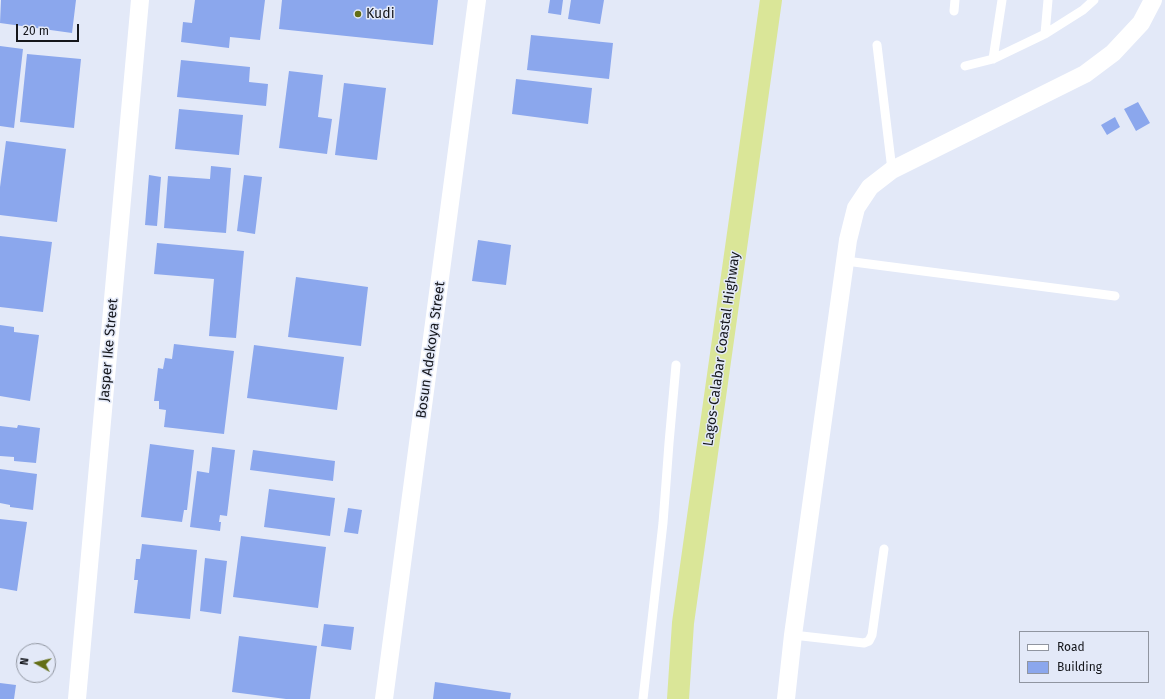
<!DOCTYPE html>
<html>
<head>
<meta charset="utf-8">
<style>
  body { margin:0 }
  #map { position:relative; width:1165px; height:699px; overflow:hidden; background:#e3e9f8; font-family:"Fira Sans",sans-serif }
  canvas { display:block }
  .legend { position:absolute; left:1019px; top:631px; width:130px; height:52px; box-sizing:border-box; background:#e3e9f8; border:1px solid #9095a0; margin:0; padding:5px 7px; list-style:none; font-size:12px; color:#14161b }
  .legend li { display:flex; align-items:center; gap:8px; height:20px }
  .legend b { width:20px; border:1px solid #9095a0 }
  .north { position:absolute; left:16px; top:643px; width:40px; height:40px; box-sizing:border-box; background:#e3e9f8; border:1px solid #9095a0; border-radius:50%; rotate:278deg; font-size:11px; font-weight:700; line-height:16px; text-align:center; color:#14161b }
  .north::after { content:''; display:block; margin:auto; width:14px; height:18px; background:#636e16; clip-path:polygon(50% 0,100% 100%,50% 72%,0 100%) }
  .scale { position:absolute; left:16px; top:24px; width:63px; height:18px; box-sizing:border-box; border:2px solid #14161b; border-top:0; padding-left:5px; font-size:12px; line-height:14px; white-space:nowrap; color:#14161b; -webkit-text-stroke:3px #e3e9f8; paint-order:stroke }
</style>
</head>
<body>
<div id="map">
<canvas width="1165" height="699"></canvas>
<ul class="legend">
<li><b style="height:5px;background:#fff"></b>Road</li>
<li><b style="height:11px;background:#8ba7ed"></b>Building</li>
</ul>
<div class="north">N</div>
<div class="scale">20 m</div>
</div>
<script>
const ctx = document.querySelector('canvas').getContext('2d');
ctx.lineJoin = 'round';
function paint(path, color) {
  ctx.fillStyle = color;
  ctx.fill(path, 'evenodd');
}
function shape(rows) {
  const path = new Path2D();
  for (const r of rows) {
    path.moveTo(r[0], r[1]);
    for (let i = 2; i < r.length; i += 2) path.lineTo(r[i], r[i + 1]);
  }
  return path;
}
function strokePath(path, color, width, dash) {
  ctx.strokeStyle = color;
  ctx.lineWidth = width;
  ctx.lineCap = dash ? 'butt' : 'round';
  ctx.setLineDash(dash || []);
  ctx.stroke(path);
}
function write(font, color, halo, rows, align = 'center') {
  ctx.font = font + ' "Fira Sans",sans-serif';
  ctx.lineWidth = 3;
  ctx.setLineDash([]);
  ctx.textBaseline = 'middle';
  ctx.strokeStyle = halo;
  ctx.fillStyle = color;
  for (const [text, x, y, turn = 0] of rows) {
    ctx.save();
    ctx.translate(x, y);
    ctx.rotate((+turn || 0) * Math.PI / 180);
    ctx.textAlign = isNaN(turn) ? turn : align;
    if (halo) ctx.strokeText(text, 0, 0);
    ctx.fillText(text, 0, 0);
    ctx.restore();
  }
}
const building = shape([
  [1,0,76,0,72,33,0,23],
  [195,0,265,0,260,40,230,37,229,48,181,42,183,22,192,23],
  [282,0,438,0,433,45,279,29],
  [550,0,563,0,561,15,548,13],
  [571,0,604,0,600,24,568,19],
  [531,35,613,43,609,79,527,70],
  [0,46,23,49,14,128,0,126],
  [27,54,81,59,74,128,20,122],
  [181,60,250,67,249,82,268,84,266,106,177,97],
  [289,71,323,75,318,117,332,119,327,154,279,148],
  [516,79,592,88,588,124,512,114],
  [344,83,386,88,377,160,335,155],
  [1138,102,1150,123,1136,131,1124,109],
  [179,109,243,115,239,155,175,149],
  [1115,117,1120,127,1107,135,1101,125],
  [6,141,66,149,57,222,0,215,0,187],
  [211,166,231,168,226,233,164,228,168,176,210,179],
  [149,175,161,177,157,226,145,225],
  [244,175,262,177,255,234,237,231],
  [0,236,52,242,43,312,0,307],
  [478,240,511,245,506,285,472,281],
  [157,243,244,251,236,338,209,336,214,279,154,274],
  [296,277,368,287,361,346,288,337],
  [0,325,14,327,14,332,39,335,30,401,0,396],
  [174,344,234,351,224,434,164,427,166,410,159,409,159,401,154,401,158,368,163,369,165,358,172,359],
  [254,345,344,357,337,410,247,398],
  [18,425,40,428,36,463,14,461,14,457,0,456,0,426,17,428],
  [150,444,194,450,187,510,184,510,182,522,141,517],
  [212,447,235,450,227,516,220,515,219,522,221,522,220,531,190,527,197,471,209,473],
  [253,450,335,461,333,481,250,470],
  [0,469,37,474,33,510,10,507,10,505,0,503],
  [269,489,335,498,330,536,264,527],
  [348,508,362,510,358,534,344,532],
  [0,519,27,522,17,591,0,588],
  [241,536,326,547,318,608,233,597],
  [142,544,197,550,190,619,134,613,138,580,134,580,136,559,140,559],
  [205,558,227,561,221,614,200,611],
  [324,624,354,627,351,650,321,646],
  [239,636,317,646,310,699,286,699,232,692],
  [435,682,511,693,510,699,433,699],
  [0,683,16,685,14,699,0,699]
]);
const service = shape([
  [954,11,955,0],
  [1045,34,1048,0],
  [877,45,892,170],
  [993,59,1002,0],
  [965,66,993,59,1045,34,1083,10,1094,0],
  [846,261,1115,296],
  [793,635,864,643,869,641,872,635,884,549],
  [643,699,663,523,669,443,676,365]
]);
const minor = shape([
  [77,699,140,0],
  [384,699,477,0],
  [786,699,793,635,848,240,856,208,870,187,892,170,1085,74,1113,53,1141,23,1153,0]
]);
const trunk = shape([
  [678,699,683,623,771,0]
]);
const markers = [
  [358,14,4,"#636e16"]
];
const poiNames = [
  ["Kudi",366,14]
];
const streetNames = [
  ["Lagos-Calabar Coastal Highway",722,349,-82],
  ["Jasper Ike Street",109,350,-85],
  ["Bosun Adekoya Street",431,350,-82]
];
paint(building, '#8ba7ed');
strokePath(service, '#fff', 9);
strokePath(minor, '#fff', 18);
strokePath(trunk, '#dae698', 22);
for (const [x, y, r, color] of markers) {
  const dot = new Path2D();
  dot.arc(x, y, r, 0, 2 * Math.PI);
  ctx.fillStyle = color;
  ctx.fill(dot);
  strokePath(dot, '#e3e9f8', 1.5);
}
write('14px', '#14161b', '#e3e9f8', poiNames, 'left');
write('14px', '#14161b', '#e3e9f8', streetNames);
</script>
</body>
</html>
